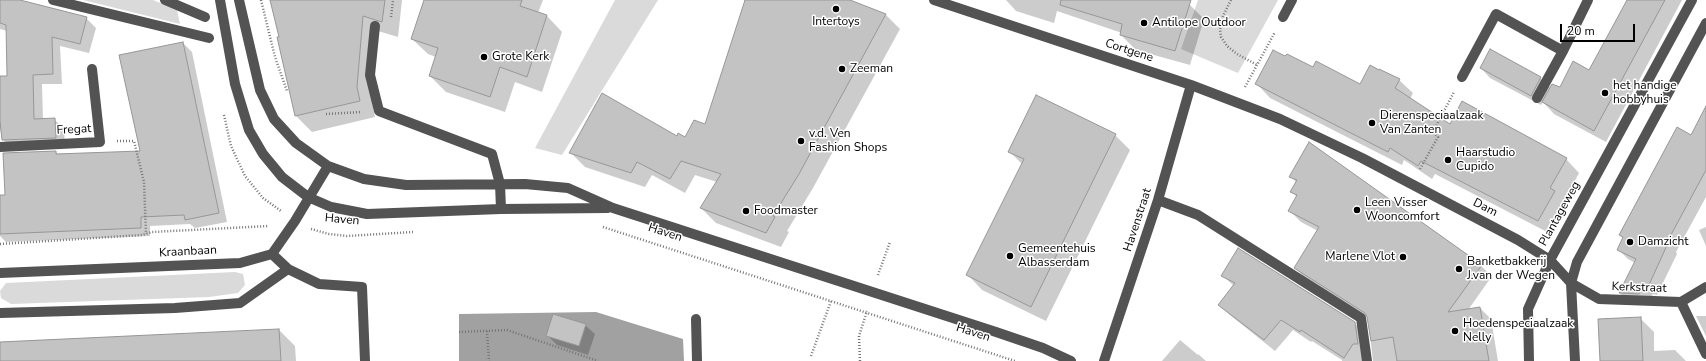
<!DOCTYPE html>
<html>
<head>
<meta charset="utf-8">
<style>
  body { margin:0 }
  #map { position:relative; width:1706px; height:361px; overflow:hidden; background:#fff; font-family:"Nunito Sans",sans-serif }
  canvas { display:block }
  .scale { position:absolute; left:1560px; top:24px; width:75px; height:18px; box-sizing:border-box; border:2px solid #000; border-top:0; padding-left:5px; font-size:12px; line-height:14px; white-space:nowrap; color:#000; -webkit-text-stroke:3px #fff; paint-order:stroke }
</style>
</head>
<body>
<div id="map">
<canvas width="1706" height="361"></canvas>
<div class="scale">20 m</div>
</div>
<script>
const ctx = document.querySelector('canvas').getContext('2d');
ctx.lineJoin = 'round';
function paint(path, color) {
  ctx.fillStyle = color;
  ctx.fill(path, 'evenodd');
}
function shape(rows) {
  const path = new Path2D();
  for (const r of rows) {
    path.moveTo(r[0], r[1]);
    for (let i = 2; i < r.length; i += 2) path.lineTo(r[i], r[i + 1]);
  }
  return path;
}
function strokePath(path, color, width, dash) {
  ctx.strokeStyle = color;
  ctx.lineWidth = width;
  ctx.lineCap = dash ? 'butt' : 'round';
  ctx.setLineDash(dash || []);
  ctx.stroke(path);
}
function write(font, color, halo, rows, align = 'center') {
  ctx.font = font + ' "Nunito Sans",sans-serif';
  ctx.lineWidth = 3;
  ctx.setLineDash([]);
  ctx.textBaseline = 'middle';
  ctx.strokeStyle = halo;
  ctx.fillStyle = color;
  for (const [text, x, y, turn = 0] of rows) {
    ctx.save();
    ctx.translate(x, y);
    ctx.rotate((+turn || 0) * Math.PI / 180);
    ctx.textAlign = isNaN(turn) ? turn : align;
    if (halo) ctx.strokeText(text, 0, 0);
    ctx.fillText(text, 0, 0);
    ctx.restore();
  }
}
const green = shape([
  [83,0,153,0,177,10,180,24],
  [615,0,658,0,562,155,535,148],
  [1198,0,1278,0,1238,73,1181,49],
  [235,272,243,274,245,285,238,293,209,297,11,304,1,298,0,291,6,283]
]);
const water = shape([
  [596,312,683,339,684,361,459,361,459,314]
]);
const shadow = shape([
  [0,0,16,0,86,18,96,28,89,53,60,46,62,84,42,84,43,120,54,119,64,129,65,147,13,149,3,140,0,129,0,77,8,77,7,31,0,29],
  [271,0,402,0,398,37,378,31,372,103,375,117,312,132,296,116],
  [425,0,543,0,538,13,547,16,562,32,542,92,515,82,505,112,446,92,430,76,436,57,428,54,412,39],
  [746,0,849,0,885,14,900,29,813,188,787,231,789,232,781,247,716,223,701,208,717,182,695,175,685,193,652,175,645,187,585,167,571,153,678,138,685,138,706,125],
  [1006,0,1177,0,1189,4,1204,19,1190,65,1136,50,1121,35,1122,33,1057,11,1054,23,1016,11],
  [1628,0,1682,0,1606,142,1554,114,1543,102,1541,105,1490,78,1481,68,1540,78,1551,88,1560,89,1589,71],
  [183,43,192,52,227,222,195,228,190,224,150,226,150,236,6,242,0,236,0,196,6,196,56,152,59,155,141,152],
  [1313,68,1360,86,1399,80,1413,93,1410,99,1450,125,1566,159,1579,173,1564,201,1568,205,1551,234,1435,174,1432,179,1404,160,1402,165,1270,98,1257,84],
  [1706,108,1706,197,1676,252,1677,254,1657,295,1653,294,1648,303,1629,302,1620,293,1635,263,1628,259,1618,249,1624,238,1620,235,1691,136],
  [1115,135,1130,150,1046,321,982,290,968,275,1022,164,1010,152],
  [1290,176,1481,266,1492,276,1468,310,1480,308,1491,319,1498,361,1373,361,1368,318,1306,279,1295,268,1318,231,1301,222,1290,211,1297,197,1292,192,1296,182],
  [1706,227,1706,246,1699,230],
  [1223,276,1354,323,1366,334,1370,361,1342,361,1342,360,1312,341,1311,342,1293,330,1275,351,1230,315,1219,305,1234,286],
  [1696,316,1706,316,1706,336],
  [1640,318,1654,332,1654,351,1675,350,1686,361,1600,361],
  [585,325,595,334,588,355,557,345,547,335],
  [279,330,295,346,296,361,0,361,0,342],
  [1180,340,1198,355,1198,354,1206,361,1162,361]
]);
const building = shape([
  [0,0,20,0,87,17,80,44,52,37,53,74,33,75,34,119,55,118,56,138,2,140,0,121,0,76,7,76,6,25,0,23,0,0],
  [270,0,385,0,382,22,363,16,357,87,360,101,295,116,277,37,279,37,270,0],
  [424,0,522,0,520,6,547,15,527,77,500,67,490,97,429,76,438,48,411,39,424,0],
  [745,0,850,0,886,14,799,174,773,216,775,217,766,233,700,208,721,174,681,161,670,179,637,162,631,173,569,153,602,93,677,136,678,133,685,137,694,120,705,124,745,0],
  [1061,0,1191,0,1175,51,1120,35,1122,24,1060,5,1061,0],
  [1627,0,1665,0,1594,131,1542,102,1552,84,1560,87,1573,61,1589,70,1627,0],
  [183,42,219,213,185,220,184,215,141,217,141,228,0,234,0,195,5,195,3,153,56,151,56,154,140,151,119,55,183,42],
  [1490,49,1541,77,1531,96,1480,68,1490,49],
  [1273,50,1285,56,1287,54,1313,67,1316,61,1360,84,1370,65,1379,70,1379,69,1400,79,1395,88,1450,124,1462,101,1567,158,1550,188,1555,191,1538,221,1421,161,1418,166,1390,148,1388,152,1255,84,1273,50],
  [1036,95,1116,134,1031,307,966,275,1024,159,1008,152,1036,95],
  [1706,106,1706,170,1666,244,1668,243,1648,287,1643,285,1639,294,1619,293,1636,259,1617,250,1623,237,1619,235,1677,127,1691,135,1706,106],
  [1309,142,1482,265,1448,312,1480,307,1489,361,1397,361,1393,337,1371,341,1367,317,1365,313,1294,268,1319,227,1288,211,1297,195,1290,192,1297,180,1289,177,1309,142],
  [1238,248,1355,322,1358,344,1353,344,1344,358,1301,330,1300,332,1281,320,1264,340,1218,305,1235,283,1221,276,1238,248],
  [553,314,586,324,579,346,546,336,553,314],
  [1641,317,1643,361,1600,361,1598,319,1641,317],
  [279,329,281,361,0,361,0,342,279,329]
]);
const path = shape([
  [261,0,275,57,287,91],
  [1231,0,1223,16,1220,29,1221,37,1227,46,1237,54,1257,65],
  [391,17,393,0],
  [1245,87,1275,32],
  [326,114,362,112],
  [224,115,231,146,245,176,263,198,281,211],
  [117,141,134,141,144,182,146,234],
  [1420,169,1438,137,1433,132,1454,92],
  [603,227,1015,361],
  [311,229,329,234,347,236,413,232],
  [0,244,142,235,152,232,269,226],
  [878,275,890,242],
  [487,331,489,361],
  [459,332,507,330,598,361],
  [811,356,831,301],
  [860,361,859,336,867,311]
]);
const minor = shape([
  [53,0,209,38],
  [165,0,205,17],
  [220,0,235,84,249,130,263,154,282,177,308,197,331,207,367,214,501,209,608,208],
  [239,0,260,90,274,119,296,143,328,166,364,179,406,185,525,184,568,188,613,208,996,332,1043,348,1071,361],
  [934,0,1191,85,1280,119,1362,158,1518,240,1550,260,1571,283,1599,299,1681,302,1706,287],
  [1283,17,1292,0],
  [375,26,370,75,379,111,492,154,500,184,501,209],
  [1462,77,1496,14,1563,51],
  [1537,98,1563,51,1588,0],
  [0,147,100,142,92,69],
  [1158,200,1198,215,1361,318,1367,361],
  [272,254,288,269,319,284,362,287,365,361],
  [0,273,240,263,272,254,295,221,328,166],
  [1681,302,1706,354],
  [0,313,175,308,240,303,288,269],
  [696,319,697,361],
  [1104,361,1158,200,1191,85],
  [1529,361,1528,309,1550,260,1692,0],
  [1575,361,1571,283,1577,262,1706,23]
]);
const markers = [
  [836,9,4,"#000"],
  [1144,23,4,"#000"],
  [484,57,4,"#000"],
  [842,69,4,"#000"],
  [1605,93,4,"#000"],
  [1372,123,4,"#000"],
  [801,141,4,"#000"],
  [1448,160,4,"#000"],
  [1357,210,4,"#000"],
  [746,211,4,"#000"],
  [1630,242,4,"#000"],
  [1010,256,4,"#000"],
  [1403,257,4,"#000"],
  [1459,269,4,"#000"],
  [1455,331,4,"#000"]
];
const poiNames = [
  ["Intertoys",836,22,"center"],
  ["Antilope Outdoor",1152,23],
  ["Grote Kerk",492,57],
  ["Zeeman",850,69],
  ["het handige",1613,86],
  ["hobbyhuis",1613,100],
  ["Dierenspeciaalzaak",1380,116],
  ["Van Zanten",1380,130],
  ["v.d. Ven",809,134],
  ["Fashion Shops",809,148],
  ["Haarstudio",1456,153],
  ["Cupido",1456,167],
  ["Leen Visser",1365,203],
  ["Wooncomfort",1365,217],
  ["Foodmaster",754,211],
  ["Damzicht",1638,242],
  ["Gemeentehuis",1018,249],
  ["Albasserdam",1018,263],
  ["Marlene Vlot",1395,257,"right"],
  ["Banketbakkerij",1467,262],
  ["J.van der Wegen",1467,276],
  ["Hoedenspeciaalzaak",1463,324],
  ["Nelly",1463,338]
];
const streetNames = [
  ["Cortgene",1129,51,18],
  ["Fregat",74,130,-3],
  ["Dam",1485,208,27],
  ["Plantageweg",1560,214,-61],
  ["Haven",342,220,5],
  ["Havenstraat",1138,220,-72],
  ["Haven",665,233,18],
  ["Kraanbaan",188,252,-3],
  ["Kerkstraat",1639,288,2],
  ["Haven",973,333,18]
];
paint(green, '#dadada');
paint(water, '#a1a1a1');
paint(shadow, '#0003');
paint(building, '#c3c3c3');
strokePath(building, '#979797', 1);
strokePath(path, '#757575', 2.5, [1, 2]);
strokePath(minor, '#535353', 10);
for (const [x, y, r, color] of markers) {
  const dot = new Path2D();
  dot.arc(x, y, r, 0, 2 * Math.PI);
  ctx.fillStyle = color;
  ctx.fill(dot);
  strokePath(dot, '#fff', 1.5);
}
write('12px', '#000', '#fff', poiNames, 'left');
write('12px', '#000', '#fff', streetNames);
</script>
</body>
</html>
